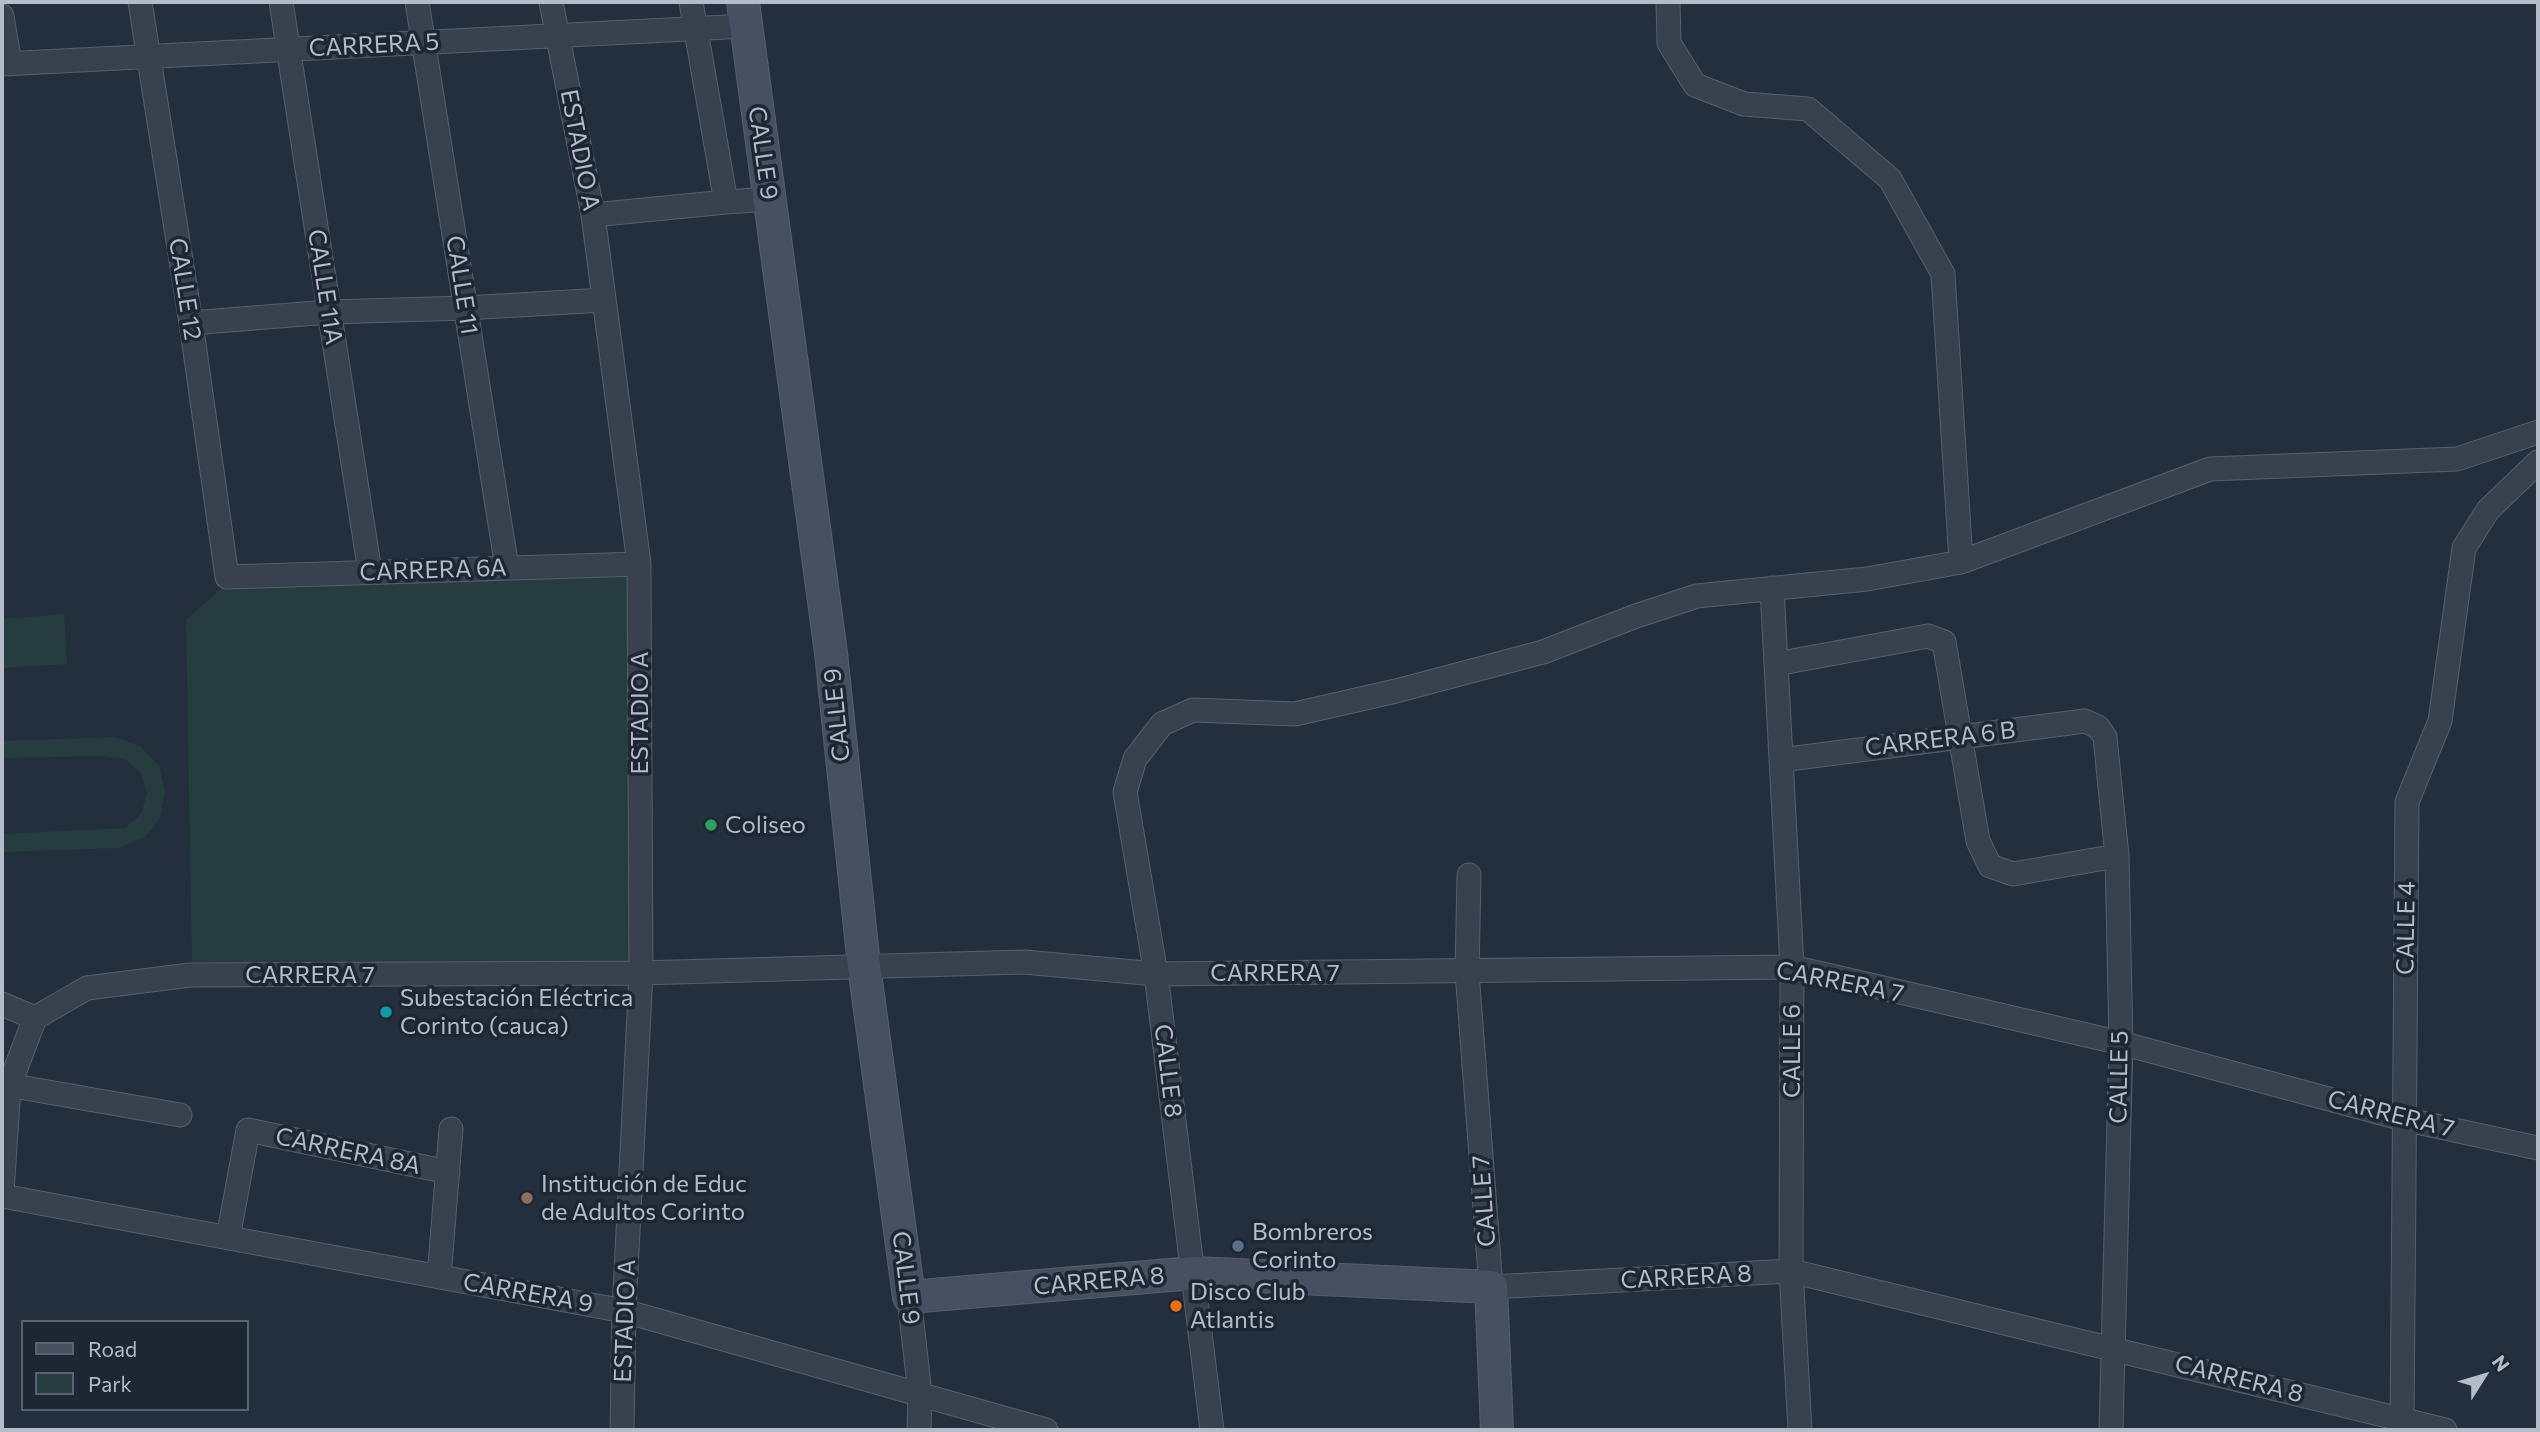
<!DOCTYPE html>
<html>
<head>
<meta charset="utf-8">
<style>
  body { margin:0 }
  #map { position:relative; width:2540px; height:1432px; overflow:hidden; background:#242f3e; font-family:Commissioner,sans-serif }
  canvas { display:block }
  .frame { position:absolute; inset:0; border:4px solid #b4bcc9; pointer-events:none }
  .legend { position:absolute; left:21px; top:1320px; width:228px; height:91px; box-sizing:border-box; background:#1d2633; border:2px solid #59626f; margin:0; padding:9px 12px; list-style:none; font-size:21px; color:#b4bcc9 }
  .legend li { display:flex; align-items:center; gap:14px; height:35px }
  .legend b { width:35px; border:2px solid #59626f }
  .north { position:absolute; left:2449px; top:1341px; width:70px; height:70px; -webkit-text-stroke:5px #1d2633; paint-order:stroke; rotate:53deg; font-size:19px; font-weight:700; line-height:28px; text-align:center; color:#b4bcc9 }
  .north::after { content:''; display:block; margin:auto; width:24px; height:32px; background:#b4bcc9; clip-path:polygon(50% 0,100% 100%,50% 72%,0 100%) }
</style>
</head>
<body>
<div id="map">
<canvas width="2540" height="1432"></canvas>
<div class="frame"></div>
<ul class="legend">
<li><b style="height:9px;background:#465061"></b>Road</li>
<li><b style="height:19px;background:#263c3f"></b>Park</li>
</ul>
<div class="north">N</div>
</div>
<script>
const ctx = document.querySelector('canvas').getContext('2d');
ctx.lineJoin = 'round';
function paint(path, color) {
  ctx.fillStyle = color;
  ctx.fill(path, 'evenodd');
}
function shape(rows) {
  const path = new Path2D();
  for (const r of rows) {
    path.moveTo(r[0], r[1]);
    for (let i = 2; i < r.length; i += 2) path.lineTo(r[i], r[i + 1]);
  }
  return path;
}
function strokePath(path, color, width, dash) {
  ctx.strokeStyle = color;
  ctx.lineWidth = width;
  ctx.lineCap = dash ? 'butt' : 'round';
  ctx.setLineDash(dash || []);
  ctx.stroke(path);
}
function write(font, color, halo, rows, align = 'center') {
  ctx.font = font + ' Commissioner,sans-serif';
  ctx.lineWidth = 7;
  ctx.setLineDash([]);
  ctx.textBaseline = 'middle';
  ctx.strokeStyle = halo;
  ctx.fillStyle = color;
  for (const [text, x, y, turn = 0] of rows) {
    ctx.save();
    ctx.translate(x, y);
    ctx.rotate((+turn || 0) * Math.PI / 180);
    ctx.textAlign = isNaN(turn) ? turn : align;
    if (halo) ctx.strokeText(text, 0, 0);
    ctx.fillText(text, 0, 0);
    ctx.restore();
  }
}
const green = shape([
  [632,572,633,962,192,962,186,620,223,587],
  [64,614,67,664,2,668,2,619],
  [116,737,141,747,159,766,165,792,160,818,152,829,143,838,119,848,2,852,2,834,125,828,141,814,147,794,141,773,125,759,104,756,2,758,2,741]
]);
const street = shape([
  [140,2,191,323,227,577,639,564],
  [281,2,370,572],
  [417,2,507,568],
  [551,2,593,215,639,564,641,973,624,1311,622,1430],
  [691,2,726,202,770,199],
  [1668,2,1669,43,1695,85,1744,104,1808,109,1890,179,1943,274,1961,562],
  [2,16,10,64],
  [2,64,746,26],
  [593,215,726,202],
  [191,323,329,312,466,308,604,300],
  [1772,588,1792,967,1791,1271,1800,1430],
  [1776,664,1928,636,1944,642,1978,841,1990,866,2013,874,2117,856],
  [1781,760,2085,721,2098,727,2105,737,2117,856,2121,1043,2111,1430],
  [1469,875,1467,972,1491,1287,1791,1271,2445,1430],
  [2,1004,35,1018,87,988,190,975,641,973,1024,962,1156,974,1792,967,2121,1043,2403,1119,2538,1148],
  [2,1084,180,1115],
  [2,1193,9,1086,35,1018],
  [2,1196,624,1311,1046,1430],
  [228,1238,248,1130,448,1172],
  [439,1277,451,1129],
  [909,1297,920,1394,919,1430],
  [1212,1430,1156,974,1125,792,1135,759,1162,724,1193,710,1295,714,1396,691,1543,652,1636,616,1697,596,1867,579,1961,562,2210,469,2457,459,2538,432],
  [2402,1430,2407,802,2440,721,2464,548,2488,510,2538,462]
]);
const secondary = shape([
  [743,2,831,653,864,966,909,1297,1194,1273,1491,1287,1497,1430]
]);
const markers = [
  [711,825,7,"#2e9e5b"],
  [386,1012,7,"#0f9aa8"],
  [527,1198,7,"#8d6e63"],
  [1238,1246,7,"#5c6f8a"],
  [1176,1306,7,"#e8710a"]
];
const streetNames = [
  ["CARRERA 5",374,45,-3],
  ["ESTADIO A",580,150,79],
  ["CALLE 9",763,153,82],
  ["CALLE 11",462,285,81],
  ["CALLE 11A",325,287,81],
  ["CALLE 12",185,289,81],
  ["CARRERA 6A",433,570,-2],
  ["ESTADIO A",640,713,-90],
  ["CALLE 9",837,715,-96],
  ["CARRERA 6 B",1940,739,-7],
  ["CALLE 4",2406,928,-89],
  ["CARRERA 7",1275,973],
  ["CARRERA 7",310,975],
  ["CARRERA 7",1840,982,11],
  ["CALLE 6",1792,1051,-90],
  ["CALLE 8",1168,1071,83],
  ["CALLE 5",2119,1077,-89],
  ["CARRERA 7",2391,1114,14],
  ["CARRERA 8A",348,1151,12],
  ["CALLE 7",1484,1201,-94],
  ["CARRERA 8",1686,1277,-3],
  ["CALLE 9",906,1278,83],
  ["CARRERA 8",1099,1281,-5],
  ["CARRERA 9",528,1293,10],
  ["ESTADIO A",625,1321,-88],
  ["CARRERA 8",2239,1379,14]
];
const poiNames = [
  ["Coliseo",725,825],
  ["Subestación Eléctrica",400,998],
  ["Corinto (cauca)",400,1026],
  ["Institución de Educ",541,1184],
  ["de Adultos Corinto",541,1212],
  ["Bombreros",1252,1232],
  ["Corinto",1252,1260],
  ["Disco Club",1190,1292],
  ["Atlantis",1190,1320]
];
paint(green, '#263c3f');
strokePath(street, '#565f6c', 25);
strokePath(secondary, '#565f6c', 34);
strokePath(street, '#38414e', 23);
strokePath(secondary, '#465061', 32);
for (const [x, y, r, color] of markers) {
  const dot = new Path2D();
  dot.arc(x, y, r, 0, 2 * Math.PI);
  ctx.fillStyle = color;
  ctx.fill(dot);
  strokePath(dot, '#1d2633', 2.5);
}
write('24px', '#b4bcc9', '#1d2633', streetNames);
write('24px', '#b4bcc9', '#1d2633', poiNames, 'left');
</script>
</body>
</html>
